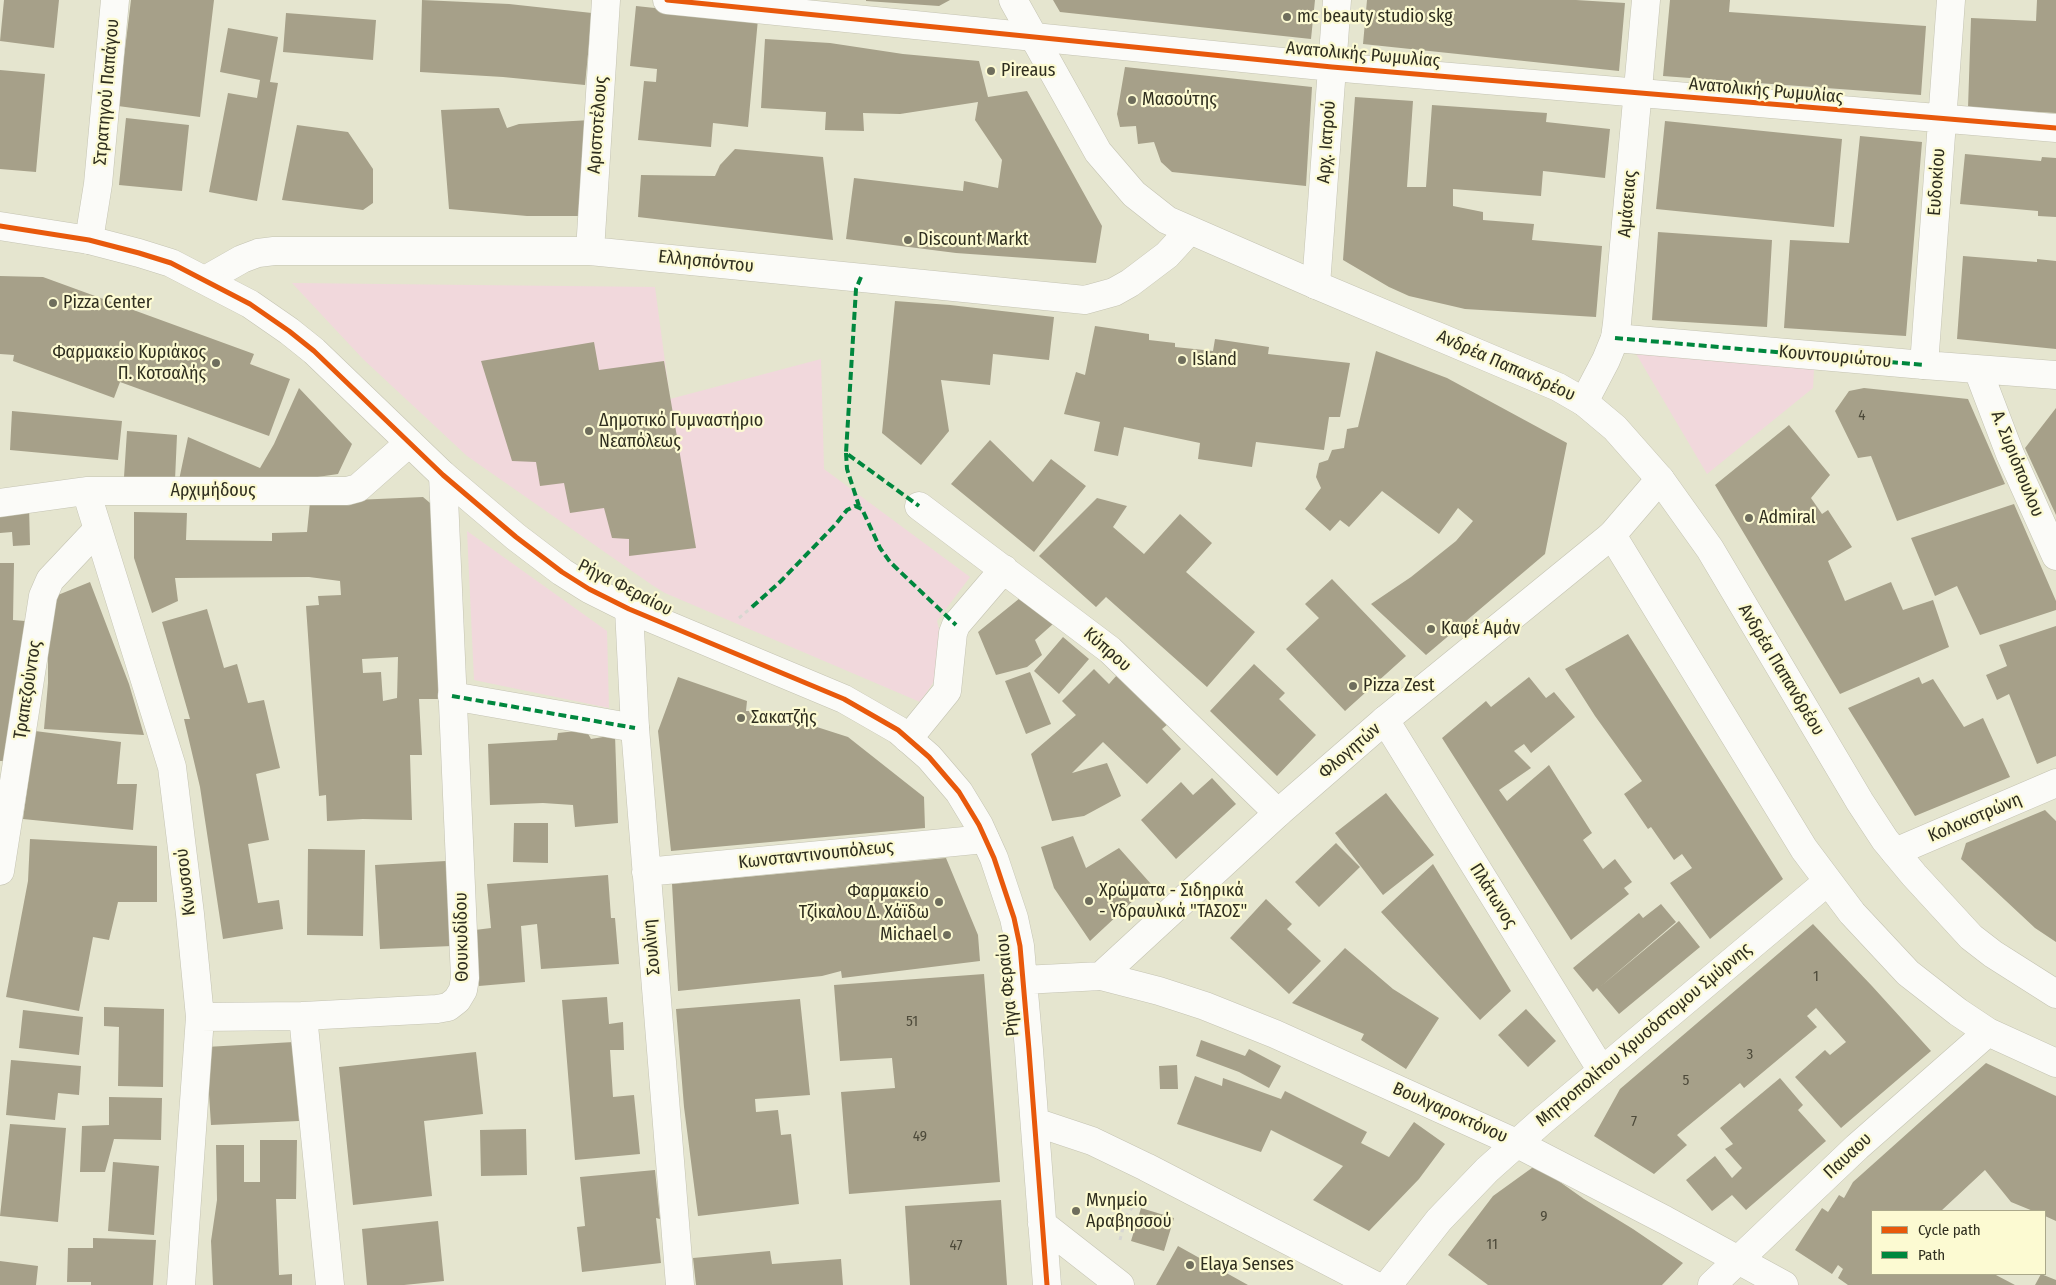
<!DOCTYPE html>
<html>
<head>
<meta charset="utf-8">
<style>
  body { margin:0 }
  #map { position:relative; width:2056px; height:1285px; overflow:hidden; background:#e5e5cf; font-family:"Fira Sans Condensed",sans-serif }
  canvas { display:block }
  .legend { position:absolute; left:1871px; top:1210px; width:175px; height:65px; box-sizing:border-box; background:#fcfad2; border:1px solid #aaa88a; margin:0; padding:6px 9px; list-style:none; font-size:15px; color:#2f2e1f }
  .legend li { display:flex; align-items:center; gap:10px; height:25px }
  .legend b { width:25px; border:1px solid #aaa88a }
</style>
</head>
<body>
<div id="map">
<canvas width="2056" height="1285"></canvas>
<ul class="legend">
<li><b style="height:6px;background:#e8590c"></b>Cycle path</li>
<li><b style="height:6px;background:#00873e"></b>Path</li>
</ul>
</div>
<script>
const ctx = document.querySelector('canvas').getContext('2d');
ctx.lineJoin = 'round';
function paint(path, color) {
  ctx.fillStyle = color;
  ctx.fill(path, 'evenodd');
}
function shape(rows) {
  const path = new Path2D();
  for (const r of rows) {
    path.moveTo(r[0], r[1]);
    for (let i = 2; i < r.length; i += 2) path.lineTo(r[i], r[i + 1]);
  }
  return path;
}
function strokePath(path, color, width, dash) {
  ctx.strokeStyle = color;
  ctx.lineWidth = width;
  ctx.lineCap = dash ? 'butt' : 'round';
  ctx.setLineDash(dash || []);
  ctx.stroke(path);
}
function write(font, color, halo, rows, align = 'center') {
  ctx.font = font + ' "Fira Sans Condensed",sans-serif';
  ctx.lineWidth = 4.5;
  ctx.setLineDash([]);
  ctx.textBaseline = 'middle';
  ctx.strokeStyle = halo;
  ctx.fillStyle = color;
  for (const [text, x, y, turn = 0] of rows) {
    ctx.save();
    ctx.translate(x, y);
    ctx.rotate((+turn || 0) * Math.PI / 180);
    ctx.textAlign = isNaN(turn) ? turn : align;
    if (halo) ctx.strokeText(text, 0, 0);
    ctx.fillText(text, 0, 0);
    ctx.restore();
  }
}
const green = shape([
  [292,283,655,287,670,399,821,359,824,469,970,577,937,621,939,629,935,680,920,702,665,593,652,585,467,456,363,359],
  [1635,352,1814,368,1813,388,1707,474],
  [467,531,607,631,609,708,474,680]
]);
const building = shape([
  [4,0,59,0,54,48,0,41],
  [131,0,214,0,200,117,118,106],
  [422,0,509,4,592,13,585,85,503,77,420,72],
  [866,0,950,0,939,6,866,1],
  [1053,0,1315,0,1311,39,1060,12],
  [1367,0,1576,0,1625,3,1619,71,1363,44],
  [1670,0,1730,0,1729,12,1926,26,1921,95,1663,76],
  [2037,0,2056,0,2056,113,1968,108,1971,18,2036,21],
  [636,6,758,19,748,127,713,123,711,147,638,140,644,81,656,82,657,69,630,66],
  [286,13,376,20,373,60,283,52],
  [228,28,278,37,270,82,278,83,257,201,209,192,228,93,257,98,260,80,220,72],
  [765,39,830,43,903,54,979,61,988,97,1027,91,1102,226,1096,263,956,253,846,239,854,178,963,191,964,181,998,188,1002,160,975,120,978,102,900,114,863,113,864,131,825,130,826,112,761,108],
  [1125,67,1312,87,1306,186,1172,172,1161,162,1154,142,1138,144,1136,126,1120,127,1117,114],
  [0,70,45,74,36,172,0,169],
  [1355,97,1413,101,1407,187,1426,187,1432,105,1547,113,1546,122,1610,129,1605,178,1543,171,1541,196,1453,189,1453,206,1483,212,1483,220,1534,224,1532,240,1602,246,1596,317,1465,309,1409,296,1389,287,1343,260],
  [499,108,507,128,519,124,591,120,585,216,527,216,449,209,441,110],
  [126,118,189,125,182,191,119,185],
  [1665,121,1842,139,1834,227,1656,209],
  [297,125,348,132,373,169,373,203,363,210,282,200],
  [1860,136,1922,142,1906,336,1784,328,1790,240,1849,243],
  [735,149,823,157,833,240,638,217,641,175,715,176,720,165],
  [1965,154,2041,161,2042,157,2056,158,2056,217,2038,216,2038,211,1960,204],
  [1658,232,1772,240,1767,327,1652,320],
  [1963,256,2037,262,2037,259,2056,261,2056,349,1957,339],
  [0,276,43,277,254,354,250,364,290,379,269,436,120,382,114,398,13,361,14,355,0,354],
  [895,301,950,305,1054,317,1049,360,993,354,990,385,941,380,949,431,921,465,882,433],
  [1095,326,1149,334,1149,340,1175,343,1175,347,1213,351,1215,339,1269,347,1268,354,1350,363,1340,417,1329,417,1324,450,1256,442,1252,467,1198,459,1200,443,1124,427,1118,456,1094,451,1100,422,1064,414,1076,372,1085,375],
  [594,342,599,370,664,361,696,548,629,556,629,539,612,538,604,508,570,513,564,483,540,486,536,462,512,461,481,361],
  [1376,351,1447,378,1567,443,1545,554,1426,655,1371,604,1411,577,1456,541,1473,521,1458,508,1439,534,1382,491,1349,527,1340,520,1330,531,1305,509,1321,488,1316,477,1319,463,1328,460,1332,450,1344,448,1347,429,1358,427],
  [299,388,352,444,338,474,283,482,179,480,188,437,260,468,274,444],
  [1864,388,1968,399,2005,484,1897,521,1871,456,1858,458,1835,411,1849,391],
  [2056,408,2056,515,2025,448],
  [12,411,122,421,118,460,10,450],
  [1789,425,1830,475,1811,498,1822,514,1828,510,1852,547,1828,561,1845,601,1891,582,1903,610,1933,600,1949,647,1840,694,1715,485],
  [127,431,177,435,175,480,124,477],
  [990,440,1033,482,1051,459,1086,486,1034,552,951,484],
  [423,497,436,508,441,699,419,699,422,755,410,755,412,820,363,819,327,821,326,795,319,796,306,606,319,605,318,596,341,595,340,581,309,577,175,578,178,601,152,613,134,558,134,512,187,513,186,540,272,541,272,533,307,532,310,502],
  [398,657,397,698,383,701,381,672,363,673,362,659],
  [1097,498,1127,506,1113,527,1144,554,1180,514,1212,543,1186,572,1255,632,1207,687,1106,597,1096,607,1039,556],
  [2014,504,2056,601,2056,610,1980,635,1957,586,1935,596,1911,538],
  [29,506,30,545,13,546,12,532,0,533,0,507],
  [0,563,14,563,13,620,25,621,6,761,0,761],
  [1332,579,1406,656,1345,711,1286,649,1319,618,1305,604],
  [90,582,129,684,144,735,44,729,48,683,48,599],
  [1020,598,1053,624,1035,640,1042,655,1027,667,996,675,978,632],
  [207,609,224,668,237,664,248,703,264,700,280,768,256,774,269,840,248,844,258,903,279,900,283,929,223,939,200,787,184,719,190,719,162,622],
  [2056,626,2056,756,2037,764,2009,694,1997,700,1986,675,2007,666,1999,645],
  [1628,634,1783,879,1710,939,1670,883,1692,868,1682,854,1674,860,1651,827,1648,829,1624,794,1642,781,1595,716,1565,669],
  [1063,637,1089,659,1059,694,1034,671],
  [1254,664,1285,693,1279,699,1316,735,1277,776,1210,711],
  [1094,669,1109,684,1117,675,1168,724,1162,729,1181,749,1147,784,1103,742,1072,773,1107,763,1121,796,1084,816,1052,821,1031,754,1076,715,1062,701],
  [1030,672,1051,724,1026,734,1005,681],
  [678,677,747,701,746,711,753,711,754,726,789,726,792,719,848,737,924,797,925,828,671,851,658,731],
  [1529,677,1546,698,1554,692,1575,717,1531,753,1524,744,1514,751,1531,768,1499,790,1507,801,1549,765,1592,833,1583,840,1603,869,1615,859,1632,882,1624,888,1629,894,1571,940,1442,738,1486,701,1491,707],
  [1919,677,1922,684,1933,679,1964,727,1983,718,2010,777,1915,816,1848,708],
  [586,730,591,739,615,735,618,823,575,827,573,805,543,803,490,805,488,744,557,740,558,733],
  [35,731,121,742,117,784,137,784,133,830,23,819],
  [1212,778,1236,804,1176,859,1141,820,1181,782,1193,795],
  [1386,793,1434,855,1383,895,1335,833],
  [2045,810,2056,821,2056,942,2035,928,1961,859,1966,843],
  [514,823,548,823,548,863,513,862],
  [1073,836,1086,868,1119,848,1151,884,1090,941,1054,888,1041,847],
  [30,839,157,846,157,902,118,902,109,940,93,937,79,1011,6,997,28,881],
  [1336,843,1360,867,1319,907,1295,882],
  [308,849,365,850,363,936,307,935],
  [946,858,978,935,980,961,842,978,841,971,822,976,678,991,672,884],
  [446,861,452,946,380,949,375,865],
  [1433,864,1511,991,1480,1020,1381,912],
  [608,875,611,918,615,918,619,964,541,969,537,924,521,926,525,982,479,986,475,930,491,928,487,884],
  [1266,899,1292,924,1287,929,1321,961,1289,994,1230,938],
  [1661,904,1676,922,1600,987,1679,921,1700,947,1619,1014,1597,988,1593,992,1573,968,1639,913,1643,918],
  [1813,924,1872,986,1931,1051,1841,1128,1795,1077,1825,1050,1830,1055,1846,1042,1816,1008,1807,1016,1817,1027,1744,1088,1740,1083,1677,1135,1687,1145,1654,1174,1594,1136,1620,1089],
  [1345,948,1393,989,1439,1018,1406,1069,1361,1040,1364,1034,1292,1003],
  [984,974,1000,1182,849,1194,841,1092,895,1088,892,1058,840,1061,834,985],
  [607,997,609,1024,623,1022,624,1050,610,1050,613,1097,634,1095,640,1154,575,1160,562,1000],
  [800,999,810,1095,755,1099,756,1112,778,1110,781,1135,791,1134,799,1204,698,1216,684,1107,676,1009],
  [104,1007,164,1009,163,1087,118,1086,119,1027,104,1026],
  [1526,1009,1556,1041,1528,1067,1498,1035],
  [23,1010,83,1017,79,1055,19,1048],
  [1201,1040,1245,1056,1249,1049,1281,1066,1269,1088,1239,1072,1196,1056],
  [294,1042,299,1121,211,1125,206,1047],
  [476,1052,483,1114,424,1121,432,1196,353,1205,339,1067],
  [11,1060,81,1066,79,1095,58,1093,55,1120,6,1115],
  [1986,1063,2056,1096,2056,1221,2045,1216,2045,1211,2033,1211,2011,1202,1985,1170,1941,1211,1872,1211,1872,1274,1994,1274,2015,1285,1848,1285,1838,1278,1843,1269,1838,1265,1832,1274,1795,1250,1822,1208,1828,1212,1839,1195,1844,1198,1853,1182],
  [1177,1065,1178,1089,1160,1089,1159,1066],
  [1195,1076,1222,1086,1223,1078,1281,1099,1285,1091,1367,1132,1361,1143,1389,1157,1414,1122,1445,1144,1419,1179,1369,1231,1313,1200,1343,1166,1271,1130,1261,1152,1177,1124],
  [1780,1078,1803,1105,1798,1110,1826,1141,1746,1210,1732,1195,1712,1211,1686,1180,1715,1156,1732,1178,1742,1168,1725,1149,1733,1144,1720,1128],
  [109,1097,162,1098,161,1140,114,1139,105,1172,80,1172,82,1126,109,1125],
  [10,1124,66,1128,58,1222,0,1216],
  [526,1129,527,1175,481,1176,480,1130],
  [260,1140,297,1140,296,1199,276,1199,279,1275,292,1274,292,1285,213,1285,211,1241,217,1200,216,1145,244,1145,244,1182,260,1182],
  [113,1162,159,1166,154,1235,108,1231],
  [1536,1165,1584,1199,1633,1229,1683,1263,1662,1285,1488,1285,1448,1255,1493,1196],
  [655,1170,660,1219,656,1218,661,1263,582,1272,577,1227,585,1226,580,1177],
  [1001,1200,1007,1285,910,1285,905,1206],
  [1141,1208,1174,1218,1164,1251,1131,1241],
  [438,1221,444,1281,404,1285,367,1285,362,1229],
  [93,1238,156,1240,153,1285,91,1285,91,1282,67,1282,68,1248,93,1248],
  [1178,1246,1248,1285,1156,1285],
  [770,1251,772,1264,841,1259,843,1285,696,1285,693,1258],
  [0,1261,38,1266,36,1285,0,1285],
  [2041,1274,2056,1280,2056,1285,2035,1285]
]);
const path = shape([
  [739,618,752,607],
  [1120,1240,1126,1216,1137,1201]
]);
const pedestrian = shape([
  [1615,338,1924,365],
  [452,696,635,728]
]);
const minor = shape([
  [667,0,1332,67,2056,128],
  [1951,0,1924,365,2056,375],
  [89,240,98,184,115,0],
  [590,251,606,0],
  [205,280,242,259,258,253,274,251,590,251,1085,300,1114,292,1130,283,1167,255,1189,231],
  [1316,285,1337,0],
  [1978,370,2010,454,2056,556],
  [86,491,172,767,190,914,200,1017,181,1285],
  [0,503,86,491,347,491,358,488,409,443],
  [919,506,1110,650,1278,813],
  [1612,535,1804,849,1852,913,1908,973,1958,1012,1988,1032,2056,1063],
  [629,609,635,728,680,1285],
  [1385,720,1602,1071],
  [908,739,947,691,953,633,956,625,1004,569],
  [1895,852,2056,783],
  [0,871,43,596,50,580,98,529],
  [646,872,985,839],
  [1101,976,1159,991,1205,1006,1275,1034,1516,1143,1665,1220,1784,1285],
  [303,1016,330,1285],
  [200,1017,303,1016,437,1009,448,1007,457,1000,463,990,465,978,443,475],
  [1388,1285,1439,1220,1487,1170,1542,1121,1827,882],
  [1712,1285,1857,1147,1988,1032]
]);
const tertiary = shape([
  [0,226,89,240,139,253,171,263,250,304,289,331,314,351,443,475,516,537,562,572,589,589,629,609,844,699,898,730,929,757,959,792,979,825,994,858,1014,918,1020,946,1029,1050,1047,1285],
  [1584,402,1606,360,1615,338,1617,323,1646,0],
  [1023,980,1101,976,1278,813,1385,720,1612,535,1660,479],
  [1035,1122,1092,1141,1146,1167,1374,1285],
  [1042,1224,1120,1285]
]);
const secondary = shape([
  [1013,0,1098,152,1134,194,1167,220,1316,285,1558,387,1584,402,1615,428,1660,479,1710,549,1860,802,1885,840,1914,875,1971,937,1993,954,2056,994]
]);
const quiet = shape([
  [861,277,856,289,846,453,919,506],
  [1615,338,1924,365],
  [846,453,847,469,859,506],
  [752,607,781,581,835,525,847,510,855,506,862,509,880,548,890,562,956,625],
  [452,696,635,728]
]);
const cycleway = shape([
  [667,0,1332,67,2056,128],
  [0,226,89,240,139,253,171,263,250,304,289,331,314,351,443,475,516,537,562,572,589,589,629,609,844,699,898,730,929,757,959,792,979,825,994,858,1014,918,1020,946,1029,1050,1047,1285]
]);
const markers = [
  [1287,17,5,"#6f6e5d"],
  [991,71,5,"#6f6e5d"],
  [1132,100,5,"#6f6e5d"],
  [908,240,5,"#6f6e5d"],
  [53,303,5,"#6f6e5d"],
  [1182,360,5,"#6f6e5d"],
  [216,363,5,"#6f6e5d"],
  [589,431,5,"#6f6e5d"],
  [1749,518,5,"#6f6e5d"],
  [1431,629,5,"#6f6e5d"],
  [1353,686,5,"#6f6e5d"],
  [741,718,5,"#6f6e5d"],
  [1089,901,5,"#6f6e5d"],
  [939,902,5,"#6f6e5d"],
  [947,935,5,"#6f6e5d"],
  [1076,1211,5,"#6f6e5d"],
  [1190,1265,5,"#6f6e5d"]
];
const numberNames = [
  ["4",1862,416],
  ["1",1816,977],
  ["51",912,1022],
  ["3",1750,1055],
  ["5",1686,1081],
  ["7",1634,1122],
  ["49",920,1137],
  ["9",1544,1217],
  ["11",1492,1245],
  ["47",956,1246]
];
const poiNames = [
  ["mc beauty studio skg",1297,17],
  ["Pireaus",1001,71],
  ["Μασούτης",1142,100],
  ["Discount Markt",918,240],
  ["Pizza Center",63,303],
  ["Φαρμακείο Κυριάκος",206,353,"right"],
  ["Π. Κοτσαλής",206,374,"right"],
  ["Island",1192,360],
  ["Δημοτικό Γυμναστήριο",599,421],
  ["Νεαπόλεως",599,442],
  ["Admiral",1759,518],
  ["Καφέ Αμάν",1441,629],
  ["Pizza Zest",1363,686],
  ["Σακατζής",751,718],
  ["Χρώματα - Σιδηρικά",1099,891],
  ["- Υδραυλικά \"ΤΑΣΟΣ\"",1099,912],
  ["Φαρμακείο",929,892,"right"],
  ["Τζίκαλου Δ. Χάϊδω",929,913,"right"],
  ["Michael",937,935,"right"],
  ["Μνημείο",1086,1201],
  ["Αραβησσού",1086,1222],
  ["Elaya Senses",1200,1265]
];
const streetNames = [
  ["Ανατολικής Ρωμυλίας",1363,55,5],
  ["Ανατολικής Ρωμυλίας",1766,91,5],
  ["Στρατηγού Παπάγου",107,92,-85],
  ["Αριστοτέλους",598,125,-86],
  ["Αρχ. Ιατρού",1327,142,-86],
  ["Ευδοκίου",1937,182,-86],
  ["Αμάσειας",1628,204,-85],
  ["Ελλησπόντου",706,262,6],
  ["Κουντουριώτου",1835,357,5],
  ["Ανδρέα Παπανδρέου",1506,366,24],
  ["Α. Συριόπουλου",2017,464,68],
  ["Αρχιμήδους",213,491],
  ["Ρήγα Φεραίου",625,588,27],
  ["Κύπρου",1107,650,41],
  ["Ανδρέα Παπανδρέου",1781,670,59],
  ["Τραπεζούντος",28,690,-81],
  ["Φλογητών",1350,751,-41],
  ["Κολοκοτρώνη",1975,818,-23],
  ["Κωνσταντινουπόλεως",816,855,-6],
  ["Κνωσσού",186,882,-97],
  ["Πλάτωνος",1493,896,58],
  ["Θουκυδίδου",462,937,-91],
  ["Σουλίνη",652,947,-95],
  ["Ρήγα Φεραίου",1008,985,-96],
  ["Μητροπολίτου Χρυσόστομου Σμύρνης",1644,1035,-40],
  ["Βουλγαροκτόνου",1450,1113,24],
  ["Παυαου",1848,1156,-43]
];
paint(green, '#f1d8dc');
paint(building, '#a6a089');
strokePath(pedestrian, '#c4c3b2', 29);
strokePath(minor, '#c4c3b2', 29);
strokePath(tertiary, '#c4c3b2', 29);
strokePath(secondary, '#c4c3b2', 29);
strokePath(path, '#d8d7d1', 3, [4, 4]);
strokePath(pedestrian, '#fbfbf8', 28);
strokePath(minor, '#fbfbf8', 28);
strokePath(tertiary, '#fbfbf8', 28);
strokePath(secondary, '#fbfbf8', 28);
strokePath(quiet, '#00873e', 4, [8, 4]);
strokePath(cycleway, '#e8590c', 5);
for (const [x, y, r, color] of markers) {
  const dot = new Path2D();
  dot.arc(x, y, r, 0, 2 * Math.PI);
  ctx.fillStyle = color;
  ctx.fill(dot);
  strokePath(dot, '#fcfad2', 2);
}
write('15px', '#4d4a3a', null, numberNames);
write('18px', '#2f2e1f', '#fcfad2', poiNames, 'left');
write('18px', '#2f2e1f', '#fcfad2', streetNames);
</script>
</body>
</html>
